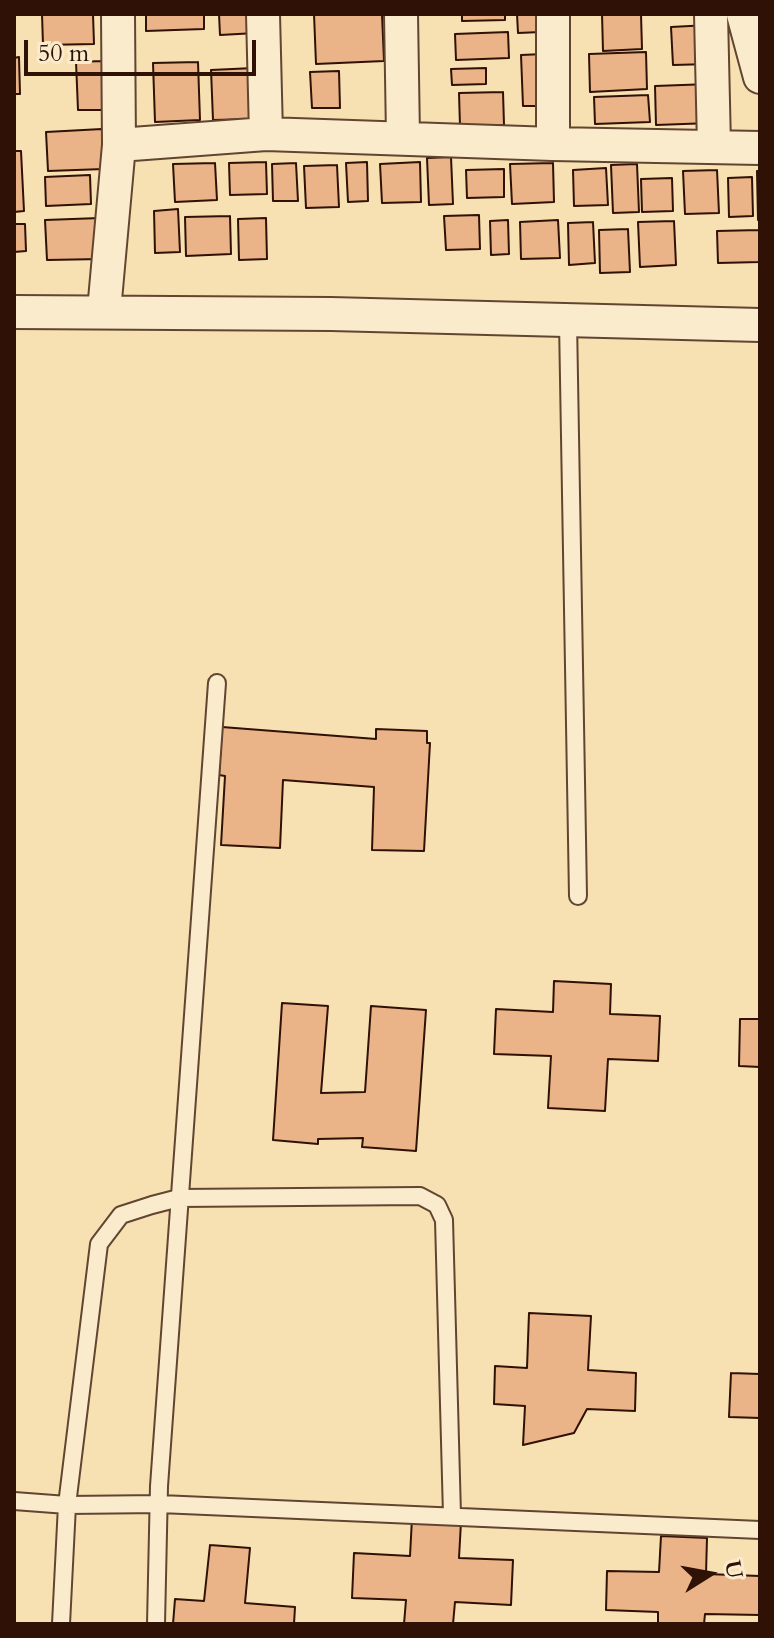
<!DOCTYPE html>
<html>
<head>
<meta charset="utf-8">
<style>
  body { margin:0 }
  #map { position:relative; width:774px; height:1638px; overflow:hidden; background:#f7e0b2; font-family:Cardo,serif }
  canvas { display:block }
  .frame { position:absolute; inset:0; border:16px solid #2f1105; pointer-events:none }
  .north { position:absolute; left:670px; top:1534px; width:80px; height:80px; -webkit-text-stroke:6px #faebcd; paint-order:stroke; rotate:79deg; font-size:22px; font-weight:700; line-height:32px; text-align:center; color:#2f1105 }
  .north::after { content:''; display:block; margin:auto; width:28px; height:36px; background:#2f1105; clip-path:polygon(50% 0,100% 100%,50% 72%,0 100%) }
  .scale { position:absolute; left:24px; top:40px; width:232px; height:36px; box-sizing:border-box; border:4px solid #2f1105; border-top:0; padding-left:10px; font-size:24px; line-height:28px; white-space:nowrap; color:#2f1105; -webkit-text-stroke:6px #faebcd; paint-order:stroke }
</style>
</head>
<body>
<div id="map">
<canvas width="774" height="1638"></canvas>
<div class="frame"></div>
<div class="north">U</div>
<div class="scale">50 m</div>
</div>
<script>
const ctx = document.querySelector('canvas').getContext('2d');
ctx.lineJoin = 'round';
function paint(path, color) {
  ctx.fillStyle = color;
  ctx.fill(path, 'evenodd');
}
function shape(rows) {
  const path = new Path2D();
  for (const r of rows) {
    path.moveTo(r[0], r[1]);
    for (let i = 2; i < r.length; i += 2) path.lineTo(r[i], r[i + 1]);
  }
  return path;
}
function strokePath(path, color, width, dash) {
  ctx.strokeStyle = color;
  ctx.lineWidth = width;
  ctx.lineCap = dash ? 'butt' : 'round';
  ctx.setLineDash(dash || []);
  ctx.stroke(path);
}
const building = shape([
  [42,14,93,14,94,44,43,45,42,14],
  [146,14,204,14,204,29,146,31,146,14],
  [219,14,255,14,256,33,220,35,219,14],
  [314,14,382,14,384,61,316,64,314,14],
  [462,14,505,14,505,20,462,21,462,14],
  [517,14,540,14,541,32,518,33,517,14],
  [602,14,641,14,642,49,603,51,602,14],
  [709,25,710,64,673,65,671,27,709,25],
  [508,32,509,58,456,60,455,34,508,32],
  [646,52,647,89,590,92,589,54,646,52],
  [544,54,546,106,523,106,521,55,544,54],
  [19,57,20,94,14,94,14,58,19,57],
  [103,61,105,110,78,110,76,62,103,61],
  [198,62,200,120,155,122,153,63,198,62],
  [254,68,256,119,213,120,211,70,254,68],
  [486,68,486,84,452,85,451,69,486,68],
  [339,71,340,108,312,108,310,72,339,71],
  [710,84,711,123,656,125,655,86,710,84],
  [503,92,504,125,460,126,459,93,503,92],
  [648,95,650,122,595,124,594,97,648,95],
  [102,129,104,169,48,171,46,132,102,129],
  [14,151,21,151,24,211,14,212,14,151],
  [451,157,453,204,429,205,427,158,451,157],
  [266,162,267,194,230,195,229,163,266,162],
  [367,162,368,201,348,202,346,163,367,162],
  [420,162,421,202,382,203,380,164,420,162],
  [215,163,217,200,175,202,173,164,215,163],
  [296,163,298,201,273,201,272,164,296,163],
  [553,163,554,202,512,204,510,164,553,163],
  [637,164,639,212,613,213,611,165,637,164],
  [337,165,339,207,306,208,304,166,337,165],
  [606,168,608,205,574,206,573,170,606,168],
  [504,169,504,197,467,198,466,170,504,169],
  [717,170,719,213,685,214,683,171,717,170],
  [757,171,760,171,760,220,758,220,757,171],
  [90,175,91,204,46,206,45,177,90,175],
  [752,177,753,216,729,217,728,178,752,177],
  [672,178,673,211,642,212,641,179,672,178],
  [178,209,180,252,155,253,154,211,178,209],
  [479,215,480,249,446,250,444,216,479,215],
  [230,216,231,254,186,256,185,217,230,216],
  [100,218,101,259,47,260,45,220,100,218],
  [266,218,267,259,239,260,238,219,266,218],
  [508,220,509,254,491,255,490,221,508,220],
  [558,220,560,258,521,259,520,222,558,220],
  [674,221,676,265,640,267,638,222,674,221],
  [593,222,595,263,569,265,568,223,593,222],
  [14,224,25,224,26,251,14,252,14,224],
  [628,229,630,272,600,273,599,230,628,229],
  [759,230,760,262,718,263,717,231,759,230],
  [222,727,376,739,376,729,427,731,427,743,430,743,424,851,372,850,374,787,283,780,280,848,221,845,225,776,219,775,222,727],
  [554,981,611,984,610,1014,660,1016,658,1061,608,1059,605,1111,548,1108,551,1056,494,1054,496,1009,553,1012,554,981],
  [282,1003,328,1006,321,1093,365,1092,371,1006,426,1010,416,1151,362,1147,363,1138,318,1139,318,1144,273,1140,282,1003],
  [740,1019,760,1019,760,1067,739,1066,740,1019],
  [529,1313,591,1316,588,1370,636,1373,635,1411,587,1409,574,1433,523,1445,525,1406,494,1404,495,1366,527,1368,529,1313],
  [731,1373,760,1374,760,1418,729,1417,731,1373],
  [412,1518,461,1522,459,1558,513,1560,511,1605,455,1602,453,1624,404,1624,406,1600,352,1598,354,1553,410,1556,412,1518],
  [661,1536,707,1538,706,1574,760,1576,760,1615,705,1614,704,1624,658,1624,658,1612,606,1610,607,1571,659,1572,661,1536],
  [210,1545,250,1548,245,1603,295,1607,294,1624,173,1624,175,1599,204,1601,210,1545]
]);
const service = shape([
  [568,321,578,896],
  [14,1501,67,1505,160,1504,760,1530],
  [61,1624,67,1505,99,1244,121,1215,152,1205,179,1198,420,1196,437,1205,444,1220,452,1515],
  [156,1624,159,1486,217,683]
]);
const minor = shape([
  [263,14,266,134],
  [401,14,403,137],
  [711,14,714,146],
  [743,14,760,77],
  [553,144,553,14],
  [119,145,266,134,553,144,760,148],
  [104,311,119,145,118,14],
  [14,312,331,314,760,325]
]);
paint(building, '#eab388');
strokePath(building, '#2f1105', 2);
strokePath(service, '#614530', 20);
strokePath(minor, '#614530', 36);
strokePath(service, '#faebcd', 16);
strokePath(minor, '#faebcd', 32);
</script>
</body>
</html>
